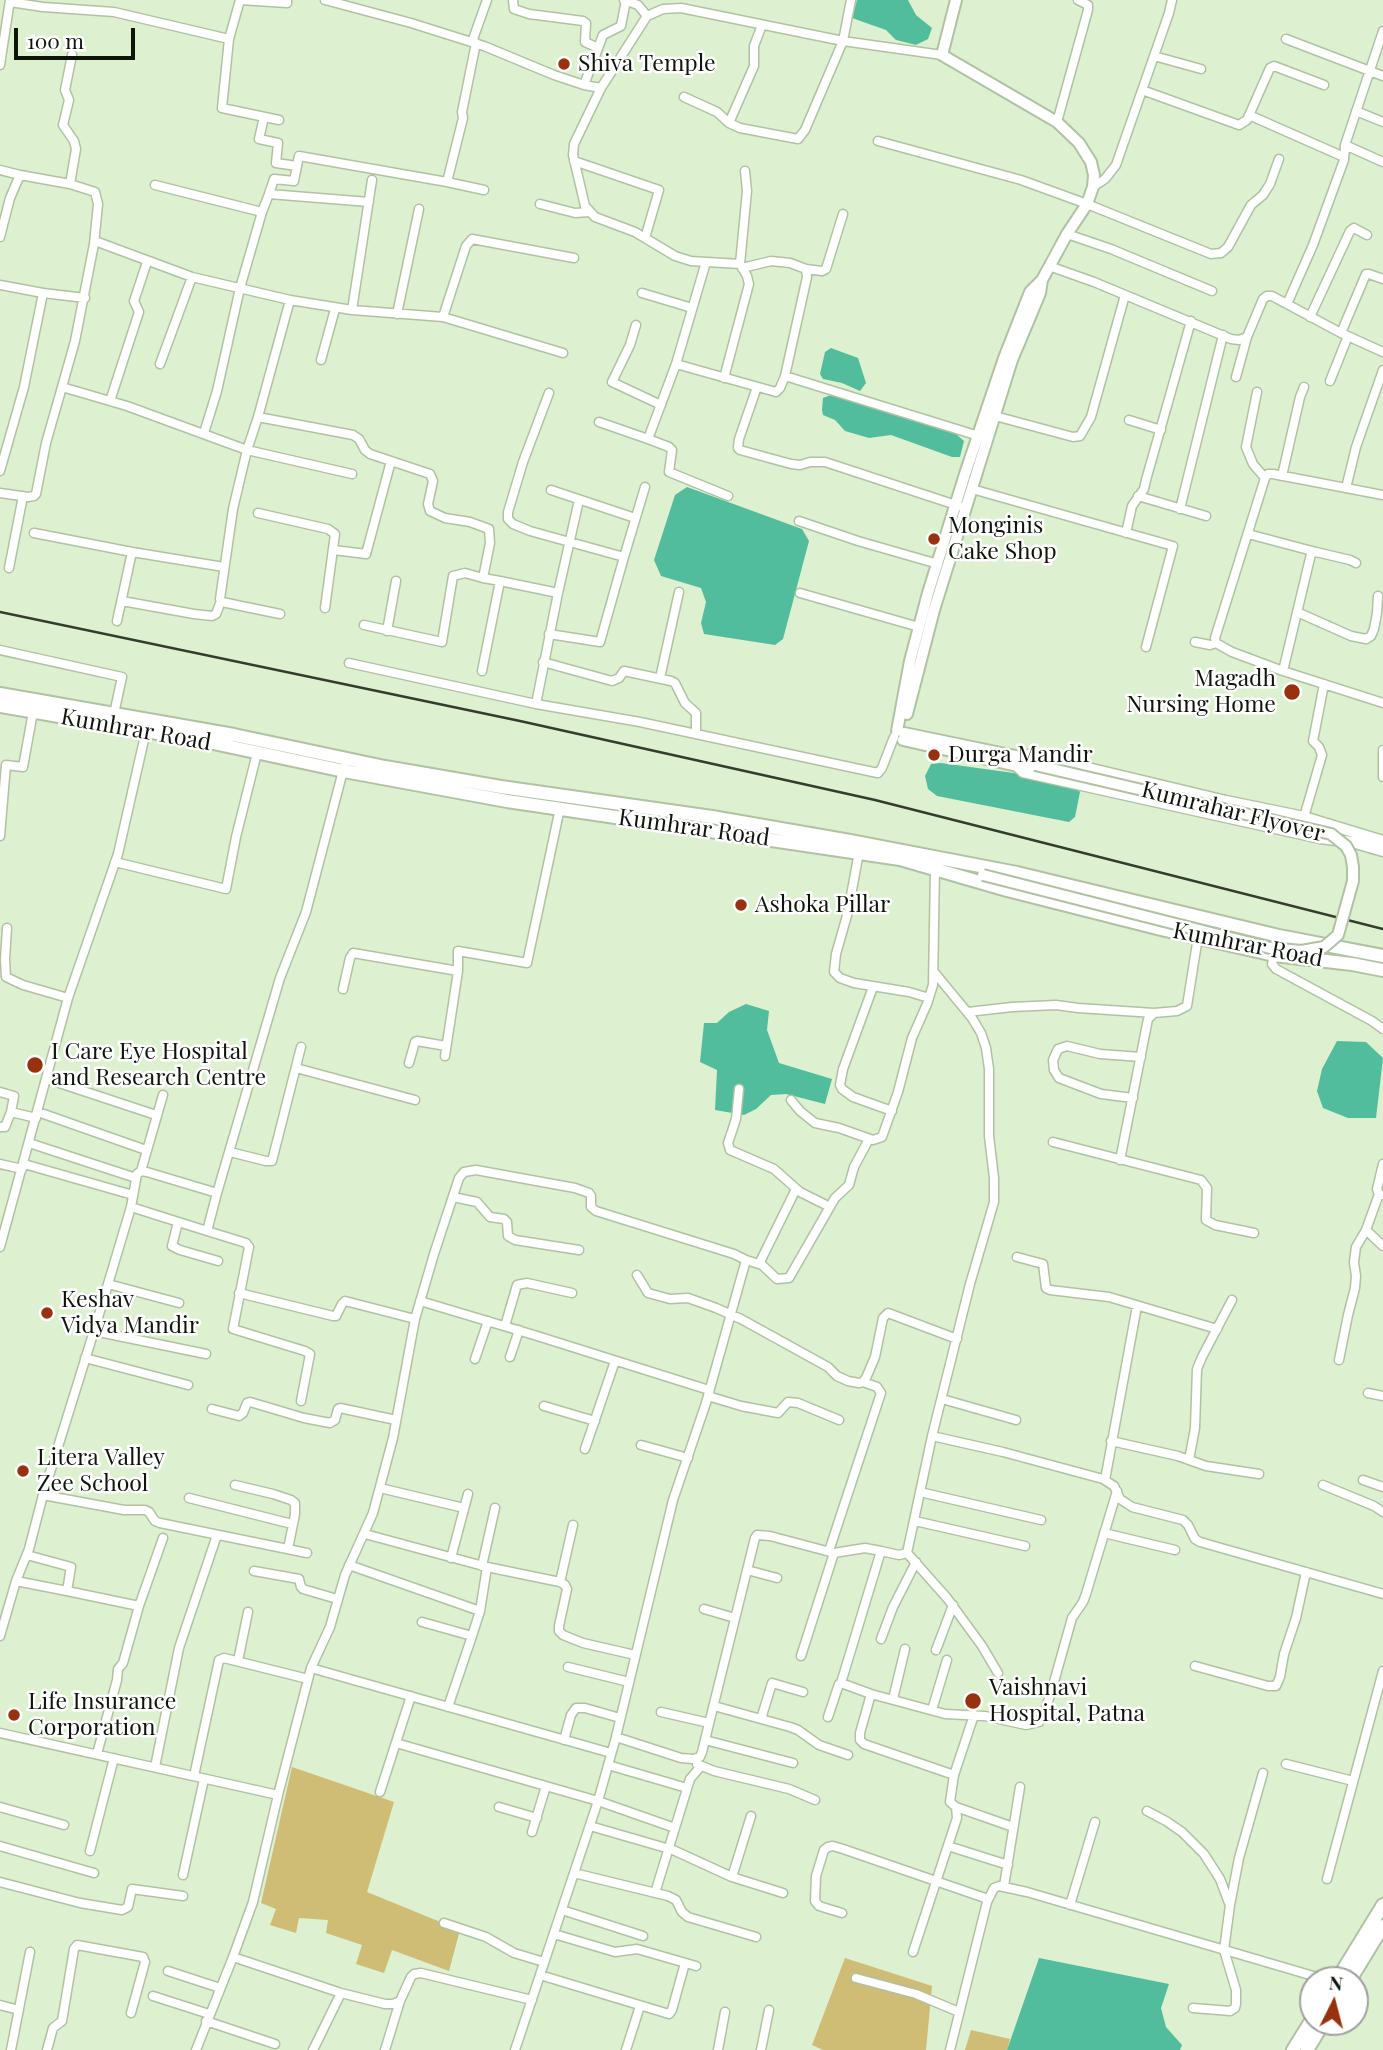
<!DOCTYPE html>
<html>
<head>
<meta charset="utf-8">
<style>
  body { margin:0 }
  #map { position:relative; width:1383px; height:2050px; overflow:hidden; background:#ddf0d0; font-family:"Playfair Display",serif }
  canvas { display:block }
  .north { position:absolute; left:1299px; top:1966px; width:70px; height:70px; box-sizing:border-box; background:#fff; border:2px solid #9fa19d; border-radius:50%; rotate:6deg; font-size:19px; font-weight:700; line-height:28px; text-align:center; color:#0f150a }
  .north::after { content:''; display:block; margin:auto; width:24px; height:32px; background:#98310d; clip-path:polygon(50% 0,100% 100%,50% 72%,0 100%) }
  .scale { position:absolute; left:14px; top:28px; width:121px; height:32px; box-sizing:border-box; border:4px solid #0f150a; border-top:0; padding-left:9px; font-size:21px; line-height:24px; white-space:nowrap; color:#0f150a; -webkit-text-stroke:5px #fff; paint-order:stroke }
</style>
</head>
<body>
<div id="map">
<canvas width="1383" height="2050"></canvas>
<div class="north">N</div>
<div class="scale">100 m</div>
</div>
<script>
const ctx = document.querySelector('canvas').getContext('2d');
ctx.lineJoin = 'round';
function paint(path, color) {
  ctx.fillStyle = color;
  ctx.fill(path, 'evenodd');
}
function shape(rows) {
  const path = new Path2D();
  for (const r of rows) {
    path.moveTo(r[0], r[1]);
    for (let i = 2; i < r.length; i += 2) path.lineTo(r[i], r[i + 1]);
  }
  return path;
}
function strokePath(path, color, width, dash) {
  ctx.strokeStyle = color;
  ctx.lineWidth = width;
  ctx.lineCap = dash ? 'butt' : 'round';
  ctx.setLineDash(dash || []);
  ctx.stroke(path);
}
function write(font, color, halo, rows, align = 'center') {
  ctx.font = font + ' "Playfair Display",serif';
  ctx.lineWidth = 5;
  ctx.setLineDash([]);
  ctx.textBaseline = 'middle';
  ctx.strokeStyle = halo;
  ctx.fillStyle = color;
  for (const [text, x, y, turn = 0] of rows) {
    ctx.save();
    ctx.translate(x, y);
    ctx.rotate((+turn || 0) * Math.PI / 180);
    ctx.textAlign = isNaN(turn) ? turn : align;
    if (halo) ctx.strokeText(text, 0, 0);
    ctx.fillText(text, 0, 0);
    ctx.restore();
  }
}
const green = shape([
  [292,1767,394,1802,367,1892,460,1930,449,1971,392,1950,384,1973,356,1964,362,1945,326,1933,328,1920,299,1918,296,1933,270,1925,276,1909,261,1903],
  [845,1958,932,1986,926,2050,823,2050,812,2045],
  [971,2030,1010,2039,1007,2050,965,2050]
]);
const water = shape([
  [857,0,908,0,916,15,932,28,928,39,916,45,896,40,886,30,852,18],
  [831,348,858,358,866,383,860,391,842,383,823,379,820,374,825,352],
  [831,395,956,434,964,441,960,457,952,457,891,435,869,438,845,431,835,420,823,415,822,410,823,398],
  [687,487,802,529,809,541,783,639,775,645,704,634,701,623,706,602,701,588,661,576,654,560,675,495],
  [941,763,1072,781,1080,792,1075,817,1069,822,937,796,928,789,925,776,931,764],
  [746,1004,769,1011,767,1030,779,1063,832,1079,825,1104,786,1094,771,1095,756,1109,744,1115,715,1110,717,1070,700,1062,704,1023,717,1023,729,1012],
  [1337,1041,1366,1042,1383,1058,1376,1118,1348,1118,1323,1108,1317,1091,1322,1069],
  [1039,1958,1169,1984,1161,2008,1166,2027,1182,2045,1180,2050,1007,2050]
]);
const minor = shape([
  [325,0,411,23,484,46,554,75,584,85,601,88],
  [513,0,514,9,529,14,583,21,586,23,585,42,598,48],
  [624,0,638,5,647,16],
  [10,2,43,7,114,12,229,39,240,0,287,3,287,0],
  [229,39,222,108,279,120],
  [1286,39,1383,76],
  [472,42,487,0],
  [476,43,462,112,463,118,447,182,484,190],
  [1154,56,1201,69],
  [0,65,10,0],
  [584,85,603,35,621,26,626,0],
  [1142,90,1239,125,1247,120,1270,68,1274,66,1324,85],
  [684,97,717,112,729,123,740,128,798,139,805,130,843,41,851,0],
  [1356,111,1383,122],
  [1249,115,1344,157],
  [264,117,259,139,278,143,276,163,297,166],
  [1057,122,1088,10,1088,5,1078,0],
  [729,123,754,66,754,46,762,25],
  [878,141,1021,180,1087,204,1211,254,1221,253,1228,247,1251,205,1263,195,1270,184,1279,159],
  [1345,145,1383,162],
  [574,161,659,190,645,238],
  [0,170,20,175],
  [70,184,76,149,74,141,63,125,69,100,65,90,72,55],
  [155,185,262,212],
  [1093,187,1105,179,1116,165,1169,13,1172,0],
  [269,194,274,179,294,181,299,156,447,182],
  [540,204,575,213,589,212],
  [1067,234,1111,249,1212,291],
  [0,237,10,198,20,175,70,184,95,192,98,204,94,244,75,341,62,387,127,406,247,450,258,417,353,435,359,439,365,450,370,454,430,474,433,481,428,504,430,511,445,518,470,522,489,529,490,543,483,578,500,581,482,671],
  [95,241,192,277,290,300,352,310,372,180],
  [706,262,676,364,776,392,780,388,785,376,807,277,806,269,790,263,771,261,742,268],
  [740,264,691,261,675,256,635,232,595,217,585,206,573,155,574,144,601,88,647,16,663,9,681,8,843,41,942,55],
  [1049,266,1094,282,1231,339,1239,340,1247,337,1263,299,1267,296,1272,296,1341,333,1383,352],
  [806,269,822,271,826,269,843,214],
  [0,285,43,293],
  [642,293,692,308],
  [1287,304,1313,245,1344,160,1345,145,1383,31],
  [352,310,443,317,563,353],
  [397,314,419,209],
  [443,317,466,246,472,239,574,258],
  [1310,317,1350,231,1354,228,1367,235],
  [636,325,630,345,612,382,661,405],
  [1341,333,1366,274,1369,274,1383,279],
  [321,360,335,309],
  [160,364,192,277],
  [785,376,982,437],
  [1236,377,1247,337],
  [724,378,749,284,747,276,740,264,747,191,745,171],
  [1330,381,1348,336],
  [757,387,739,439,738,448,740,450,791,464,800,465,810,462,825,462,959,506],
  [1257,392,1246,447,1253,464,1265,478],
  [549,393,523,462,508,512,508,519,513,524,530,531,624,557],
  [110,401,139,312,134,301,147,262],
  [995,416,1073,437,1080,436,1091,417,1125,295],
  [258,417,290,300],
  [1129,420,1161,430],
  [599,422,648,439,676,364],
  [204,433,217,391,240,288,262,212,269,194,369,202],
  [648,439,669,447,672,450,669,472,728,496],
  [0,471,24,387,43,293,85,298],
  [1282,476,1300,397,1304,387],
  [1346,488,1356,447,1383,370],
  [972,489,1173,546,1146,647],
  [551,490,635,518],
  [0,493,28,497,34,496,36,494,46,443,62,387],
  [1383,495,1273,474,1268,474,1265,478,1215,638,1216,643,1232,652,1283,671,1383,703],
  [1138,496,1206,516],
  [1180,509,1223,335],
  [258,513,328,529,335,534,325,608],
  [799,521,858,541,938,564],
  [34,533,132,552,224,567],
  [1126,533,1132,506,1144,489,1146,480,1191,321],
  [1248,534,1316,552],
  [334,550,366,554,391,461],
  [9,568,23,496],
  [558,593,579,500],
  [800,593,919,627],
  [122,601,194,614,212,616,216,614,221,601],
  [1297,612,1351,636,1366,639,1371,636,1374,629,1377,613,1378,596],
  [280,614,222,602,220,599,233,509,247,450,352,474],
  [117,621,132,552],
  [364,625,442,642,453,576,465,573,483,578],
  [387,631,396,581],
  [549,634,600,642,624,557,645,487],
  [1195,642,1210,645,1216,643],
  [0,650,122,677,114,714],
  [543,662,612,681,619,678,624,671,671,681,675,683,685,703,696,713,696,734],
  [349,663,536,704,558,593,500,581],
  [1283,671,1311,554,1316,552,1350,560,1356,563],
  [660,678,679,592],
  [536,704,640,722,873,772,878,773,882,768,894,737],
  [1383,750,1383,777],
  [1304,817,1322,755,1319,747,1313,741,1324,684],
  [0,836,6,765,23,767,33,712],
  [859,852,848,912,836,954,834,972,840,978,854,983,909,992,929,998],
  [115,862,226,889,236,837,257,753],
  [7,928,5,959,6,977,23,985,68,998],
  [1274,955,1272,964,1276,969,1372,1021,1383,1029],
  [934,972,972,1018,981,1033,986,1048,989,1069,989,1136,994,1178,994,1202,970,1284,932,1436,907,1553,899,1555,881,1551,841,1683,871,1694,945,1714,985,1716,1026,1725,1039,1722,1045,1711,1052,1689,1072,1618,1083,1602,1086,1594,1117,1491],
  [873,987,843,1069,840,1085,842,1089,853,1097,892,1111],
  [343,989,350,958,353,953,458,971],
  [968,1012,1012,1007,1056,1005,1078,1008,1154,1013],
  [445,1056,458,971,458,951,527,963,560,808],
  [409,1063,415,1042,417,1041,446,1046],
  [296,1068,415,1100],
  [47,1079,156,1115],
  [739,1089,736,1119,728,1143,730,1150,774,1169,800,1192,830,1207],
  [0,1092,14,1096,11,1112],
  [1133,1098,1101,1094,1059,1078,1054,1070,1053,1060,1058,1049,1067,1046,1100,1054,1141,1057],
  [791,1100,800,1111,815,1123,839,1128,873,1140,882,1137,898,1092,912,1038,927,1004,933,985,935,868],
  [38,1112,146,1150],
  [0,1127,5,1127,11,1112,36,1118],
  [1053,1142,1201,1180,1207,1188,1206,1220,1215,1225,1254,1233],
  [29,1143,136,1178],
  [230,1152,266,1161,272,1161,301,1047],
  [1120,1160,1148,1019,1154,1013,1177,1011,1187,1006,1198,937],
  [0,1164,22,1169],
  [24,1164,133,1195],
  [1383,1164,1377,1189,1379,1194,1383,1195],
  [141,1171,163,1095],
  [453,1197,477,1202,490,1217,504,1219,507,1222,508,1236,515,1240,579,1250],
  [131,1207,207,1231,217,1193],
  [178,1222,172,1246,180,1250,218,1261],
  [1366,1230,1383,1246],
  [207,1231,246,1243,249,1247,233,1329,305,1351,310,1354,301,1401],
  [0,1247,68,998,118,854,146,731],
  [1017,1257,1043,1264,1046,1288,1050,1290,1109,1297,1217,1329],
  [759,1264,796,1189],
  [637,1275,648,1293,670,1299,688,1298,716,1308,741,1319,828,1367,837,1376,848,1381,859,1383,863,1382,866,1378,875,1357,883,1318,888,1313,957,1339],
  [108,1284,179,1303],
  [239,1293,333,1316,336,1316,342,1304,345,1301,415,1319],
  [420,1301,534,1335,709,1390],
  [505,1326,517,1285,527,1283,572,1293],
  [94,1331,206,1354],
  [510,1357,519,1330],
  [85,1358,188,1385],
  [475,1359,488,1321],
  [1339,1360,1348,1315,1355,1288,1356,1276,1354,1262,1356,1247,1366,1230,1379,1194],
  [1368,1393,1383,1396],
  [708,1396,741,1406,778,1413,788,1402,798,1403,839,1420],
  [942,1399,1016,1420],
  [544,1406,595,1421],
  [212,1409,239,1416,243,1413,247,1403,250,1402,304,1418,330,1423,335,1420,338,1409,340,1408,396,1420],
  [932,1436,1003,1452,1103,1479,1114,1486,1120,1499,1132,1507,1183,1520,1188,1525,1195,1539,1200,1542,1383,1594],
  [1111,1441,1178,1456,1206,1466,1259,1474],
  [641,1445,688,1458],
  [585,1449,615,1361],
  [1189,1460,1195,1428,1197,1369,1202,1357,1232,1300],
  [1105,1480,1137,1306],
  [1363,1480,1383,1487],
  [235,1485,273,1494,291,1500,295,1503,295,1514,288,1549],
  [1323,1485,1374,1506,1383,1512],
  [380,1488,464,1508],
  [920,1492,1041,1520],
  [43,1495,124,1510,145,1510,149,1512,155,1521,160,1523,307,1553],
  [189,1498,292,1524],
  [915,1521,1025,1546],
  [1104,1533,1175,1550],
  [365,1534,487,1567,560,1582,565,1585,567,1589,559,1626,559,1631,563,1635,583,1643,635,1655],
  [829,1551,881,1393,877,1387,863,1382],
  [907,1553,947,1598,982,1646,998,1673],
  [451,1558,468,1494],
  [349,1565,480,1611],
  [482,1566,495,1508],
  [747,1570,777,1578],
  [254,1571,299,1579,301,1587,303,1589,337,1599],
  [16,1581,67,1591,71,1567,27,1555],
  [560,1582,573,1525],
  [67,1591,139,1606],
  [704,1609,735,1618],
  [422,1622,472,1636,480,1611,487,1567],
  [0,1636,16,1581,29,1549,43,1495,94,1331,131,1207,137,1174,141,1171,147,1172,217,1193,280,978,306,912,344,767],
  [881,1639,893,1607,916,1562],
  [936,1650,953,1605],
  [801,1656,834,1553],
  [238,1661,248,1612],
  [1195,1666,1268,1686,1276,1686,1280,1677,1284,1654,1296,1618,1306,1572],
  [568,1667,629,1682],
  [311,1668,611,1753],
  [871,1694,860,1733,860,1740,864,1744,954,1775,974,1715],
  [893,1699,905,1649],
  [714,1706,790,1727,798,1730,819,1745,848,1755],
  [448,1707,472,1636],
  [932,1710,947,1660],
  [661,1712,709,1723],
  [828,1717,839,1684,841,1683],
  [761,1719,772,1683,803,1692],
  [0,1733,278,1795],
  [616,1737,681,1758,693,1759,700,1757,702,1752,755,1538,757,1535,770,1536,834,1553,865,1548,881,1551],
  [564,1740,571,1715,576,1708,585,1708,620,1718],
  [705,1740,793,1763],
  [396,1743,598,1801,675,1828],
  [97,1754,117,1680,118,1669,123,1663,139,1606,163,1538],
  [697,1764,714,1771,789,1789,815,1800],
  [1286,1764,1353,1781],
  [608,1765,687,1788],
  [155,1767,179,1648,217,1535],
  [194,1776,219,1660,224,1658,308,1679],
  [380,1792,411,1696],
  [0,1807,64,1825],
  [499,1807,537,1818],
  [956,1807,1013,1827],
  [1147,1811,1166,1821,1182,1832,1204,1854,1220,1879,1229,1903],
  [590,1826,673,1850,732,1877,783,1893],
  [532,1832,546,1786],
  [0,1846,94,1873],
  [948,1846,1008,1865],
  [90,1851,114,1758],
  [574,1873,668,1896,676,1900,682,1912,688,1917,756,1937],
  [183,1875,204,1779],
  [732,1877,751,1816],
  [1327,1879,1383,1671],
  [0,1882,80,1903,122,1910,128,1907,132,1889,183,1896],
  [1004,1886,1020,1787],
  [655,1893,690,1779,701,1766],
  [1070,1905,1095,1822],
  [562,1910,643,1936],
  [842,1913,819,1906,815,1901,816,1876,824,1850,828,1847,833,1846,843,1849,988,1899],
  [444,1923,486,1937,514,1953,544,1962],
  [554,1934,615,1952,637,1949,696,1966],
  [913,1952,957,1818,956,1807,950,1802,954,1775],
  [233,1957,341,1993,385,2004,393,2004,400,2001,411,1977,414,1974,421,1973,532,2000],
  [168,1971,220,1988],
  [540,1975,669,2014,672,2010,685,1963],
  [856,1978,916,1994,959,2012],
  [153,1996,209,2014],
  [0,2005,19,2010],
  [1193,2008,1230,2011,1235,2008,1236,2004,1236,1990,1224,1950,1230,1905,1239,1858,1263,1773],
  [206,2021,275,2044],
  [11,2050,30,1952],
  [47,2050,53,2028,62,2021,74,1949,77,1945,143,1957,145,1962,131,2013],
  [196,2050,233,1957,253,1902,278,1795,311,1668,330,1627,345,1575,373,1513,393,1438,415,1319,434,1254,459,1178,464,1172,476,1170,575,1188,589,1193,591,1196,591,1207,596,1211,734,1254,746,1260],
  [313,2050,341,1993],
  [385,2050,400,2001],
  [515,2050,598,1801,616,1737,673,1500,706,1403,746,1260,762,1265,777,1279,789,1278,835,1198,849,1185,854,1167,869,1139],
  [626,2050,640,2006],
  [718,2050,725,2012],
  [761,2050,769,2010],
  [950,2050,987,1902,994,1888,999,1886,1027,1892,1327,1980]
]);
const tertiary = shape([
  [1020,757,1028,755,1063,762,1226,801,1304,817,1383,841],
  [1017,766,1023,772,1320,838,1352,842,1383,851]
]);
const secondary = shape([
  [907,714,934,610,1012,360,1040,293,1042,280],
  [897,731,910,661,928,593,965,474,1004,358,1030,292,1042,280,1067,234,1087,204,1093,187,1094,175,1091,162,1079,143,1057,122,942,55,956,0],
  [904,733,1020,757,1028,763],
  [903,740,1017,766,1028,763,1035,765]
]);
const trunk = shape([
  [0,694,234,735,385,767,501,787,712,817,850,841,1017,873,1279,936,1383,956],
  [0,706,204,741,344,771,507,801,900,859,1007,890,1161,929,1274,955,1352,964,1383,970],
  [1337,1980,1383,1905],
  [1350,1980,1383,1926],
  [1293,2050,1313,2018],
  [1307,2050,1324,2022]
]);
const rail = shape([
  [0,612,520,721,875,800,1383,929]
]);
const secondaryBridge = shape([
  [983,875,1270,948,1301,951,1324,947,1338,935,1353,881,1353,867,1351,855,1346,846,1331,834,1035,765]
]);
const markers = [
  [564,64,7,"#98310d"],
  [934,539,7,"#98310d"],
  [1292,692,9,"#98310d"],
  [934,755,7,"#98310d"],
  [741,905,7,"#98310d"],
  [35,1065,9,"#98310d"],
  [47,1313,7,"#98310d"],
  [23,1471,7,"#98310d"],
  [973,1701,9,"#98310d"],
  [14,1715,7,"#98310d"]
];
const poiNames = [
  ["Shiva Temple",578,64],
  ["Monginis",948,526],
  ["Cake Shop",948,552],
  ["Magadh",1276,679,"right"],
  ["Nursing Home",1276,705,"right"],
  ["Durga Mandir",948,755],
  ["Ashoka Pillar",755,905],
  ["I Care Eye Hospital",51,1052],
  ["and Research Centre",51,1078],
  ["Keshav",61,1300],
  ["Vidya Mandir",61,1326],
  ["Litera Valley",37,1458],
  ["Zee School",37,1484],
  ["Vaishnavi",989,1688],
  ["Hospital, Patna",989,1714],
  ["Life Insurance",28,1702],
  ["Corporation",28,1728]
];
const streetNames = [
  ["Kumhrar Road",136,730,10],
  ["Kumrahar Flyover",1233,812,14],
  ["Kumhrar Road",694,828,8],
  ["Kumhrar Road",1248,945,11]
];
paint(green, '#cfbc75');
paint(water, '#52bd9d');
strokePath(minor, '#b0c2a3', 11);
strokePath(tertiary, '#b0c2a3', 13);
strokePath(secondary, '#b0c2a3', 14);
strokePath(trunk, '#b0c2a3', 16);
strokePath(minor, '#fff', 8);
strokePath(tertiary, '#fff', 10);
strokePath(secondary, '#fff', 10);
strokePath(trunk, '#fff', 12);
strokePath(rail, '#343c2d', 2.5);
strokePath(secondaryBridge, '#b0c2a3', 14, []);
strokePath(secondaryBridge, '#fff', 10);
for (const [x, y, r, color] of markers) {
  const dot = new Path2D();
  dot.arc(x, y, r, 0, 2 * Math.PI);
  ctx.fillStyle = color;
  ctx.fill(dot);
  strokePath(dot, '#fff', 2.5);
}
write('23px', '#0f150a', '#fff', poiNames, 'left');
write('23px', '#0f150a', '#fff', streetNames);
</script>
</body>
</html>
